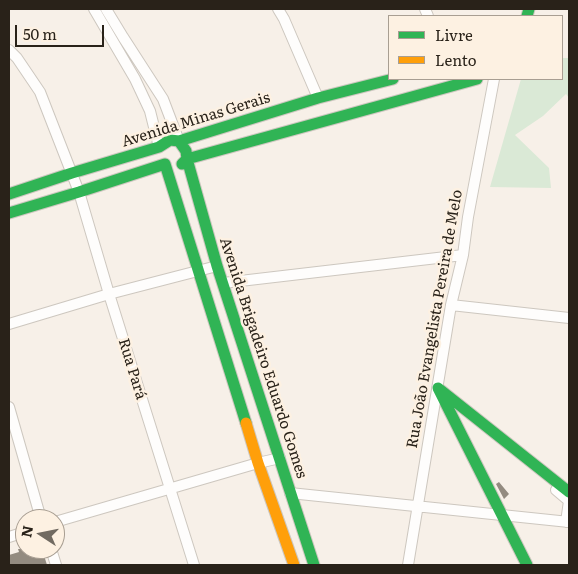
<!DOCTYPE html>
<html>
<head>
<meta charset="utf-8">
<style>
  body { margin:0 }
  #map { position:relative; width:578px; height:574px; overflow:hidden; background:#f7f0e8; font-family:Literata,serif }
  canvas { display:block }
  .frame { position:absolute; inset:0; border:10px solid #292219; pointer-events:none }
  .legend { position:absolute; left:388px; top:15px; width:175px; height:65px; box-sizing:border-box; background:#fdf1e2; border:1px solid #a89e92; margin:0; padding:6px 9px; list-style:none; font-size:15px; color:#292219 }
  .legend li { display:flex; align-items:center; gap:10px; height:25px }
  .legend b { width:25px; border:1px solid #a89e92 }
  .north { position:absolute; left:15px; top:509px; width:50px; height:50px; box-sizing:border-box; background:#fdf1e2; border:1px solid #a89e92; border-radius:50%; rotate:281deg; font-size:14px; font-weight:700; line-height:20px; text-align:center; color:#292219 }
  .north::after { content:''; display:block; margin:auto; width:18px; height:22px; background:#716a61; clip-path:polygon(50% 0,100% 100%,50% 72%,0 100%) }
  .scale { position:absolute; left:15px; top:25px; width:89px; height:22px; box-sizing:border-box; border:2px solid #292219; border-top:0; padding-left:6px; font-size:15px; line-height:18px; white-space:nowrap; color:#292219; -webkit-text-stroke:4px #fdf1e2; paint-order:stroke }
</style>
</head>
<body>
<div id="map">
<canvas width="578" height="574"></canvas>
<div class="frame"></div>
<ul class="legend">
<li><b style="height:6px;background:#30b455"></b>Livre</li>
<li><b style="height:6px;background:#ff9f0a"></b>Lento</li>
</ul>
<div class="north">N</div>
<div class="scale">50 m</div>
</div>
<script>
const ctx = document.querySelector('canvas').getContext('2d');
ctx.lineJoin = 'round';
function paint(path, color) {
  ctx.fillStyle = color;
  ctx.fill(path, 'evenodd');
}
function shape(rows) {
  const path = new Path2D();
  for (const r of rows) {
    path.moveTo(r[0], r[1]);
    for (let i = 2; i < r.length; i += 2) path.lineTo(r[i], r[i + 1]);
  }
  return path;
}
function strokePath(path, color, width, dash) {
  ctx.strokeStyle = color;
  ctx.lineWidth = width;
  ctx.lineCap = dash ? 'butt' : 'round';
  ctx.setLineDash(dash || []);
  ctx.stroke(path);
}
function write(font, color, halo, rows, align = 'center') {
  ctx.font = font + ' Literata,serif';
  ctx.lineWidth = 5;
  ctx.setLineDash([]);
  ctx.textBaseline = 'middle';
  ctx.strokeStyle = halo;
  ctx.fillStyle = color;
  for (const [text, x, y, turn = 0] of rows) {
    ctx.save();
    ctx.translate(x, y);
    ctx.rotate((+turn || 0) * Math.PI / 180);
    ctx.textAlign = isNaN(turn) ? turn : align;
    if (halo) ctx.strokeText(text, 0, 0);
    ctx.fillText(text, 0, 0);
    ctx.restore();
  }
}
const green = shape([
  [562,58,569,58,569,98,566,94,543,116,515,135,549,168,551,188,490,187,521,79,562,79]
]);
const building = shape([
  [499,482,509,494,504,499,496,484],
  [18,549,42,549,47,565,9,565,9,555,19,552]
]);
const street = shape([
  [94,9,135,79,150,111,159,147],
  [106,9,123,37,163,99,179,141],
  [278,9,284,19,318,98],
  [425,9,428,16],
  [9,50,17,58,40,92,79,192,109,294,194,565],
  [223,283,463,255],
  [451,305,569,318],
  [9,324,109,294,217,266],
  [9,407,41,519],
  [556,490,569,501],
  [290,493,569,522],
  [55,522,258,463,280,458],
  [566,522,569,501],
  [9,537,25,532],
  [51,549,56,565],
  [408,565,451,305,463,255,468,217,494,79]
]);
const fast = shape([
  [527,16,529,9],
  [179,141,186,151,187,159,217,266,314,565],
  [182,164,187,159,477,79],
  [9,194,72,173,159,147,170,140,179,141,318,98,393,79],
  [9,213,79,192,165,164,246,423],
  [527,565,438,388,569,492]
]);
const slow = shape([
  [246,423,258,463,294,565]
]);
const streetNames = [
  ["Avenida Minas Gerais",196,120,-17],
  ["Rua João Evangelista Pereira de Melo",435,319,-80],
  ["Avenida Brigadeiro Eduardo Gomes",263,358,72],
  ["Rua Pará",132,369,73]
];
paint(green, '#dae9d6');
paint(building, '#938b80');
strokePath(street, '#cdc7bf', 12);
strokePath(fast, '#cdc7bf', 13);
strokePath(slow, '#cdc7bf', 13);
strokePath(street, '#fefdfc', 10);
strokePath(fast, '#30b455', 11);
strokePath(slow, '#ff9f0a', 11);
write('15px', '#292219', '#fdf1e2', streetNames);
</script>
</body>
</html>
